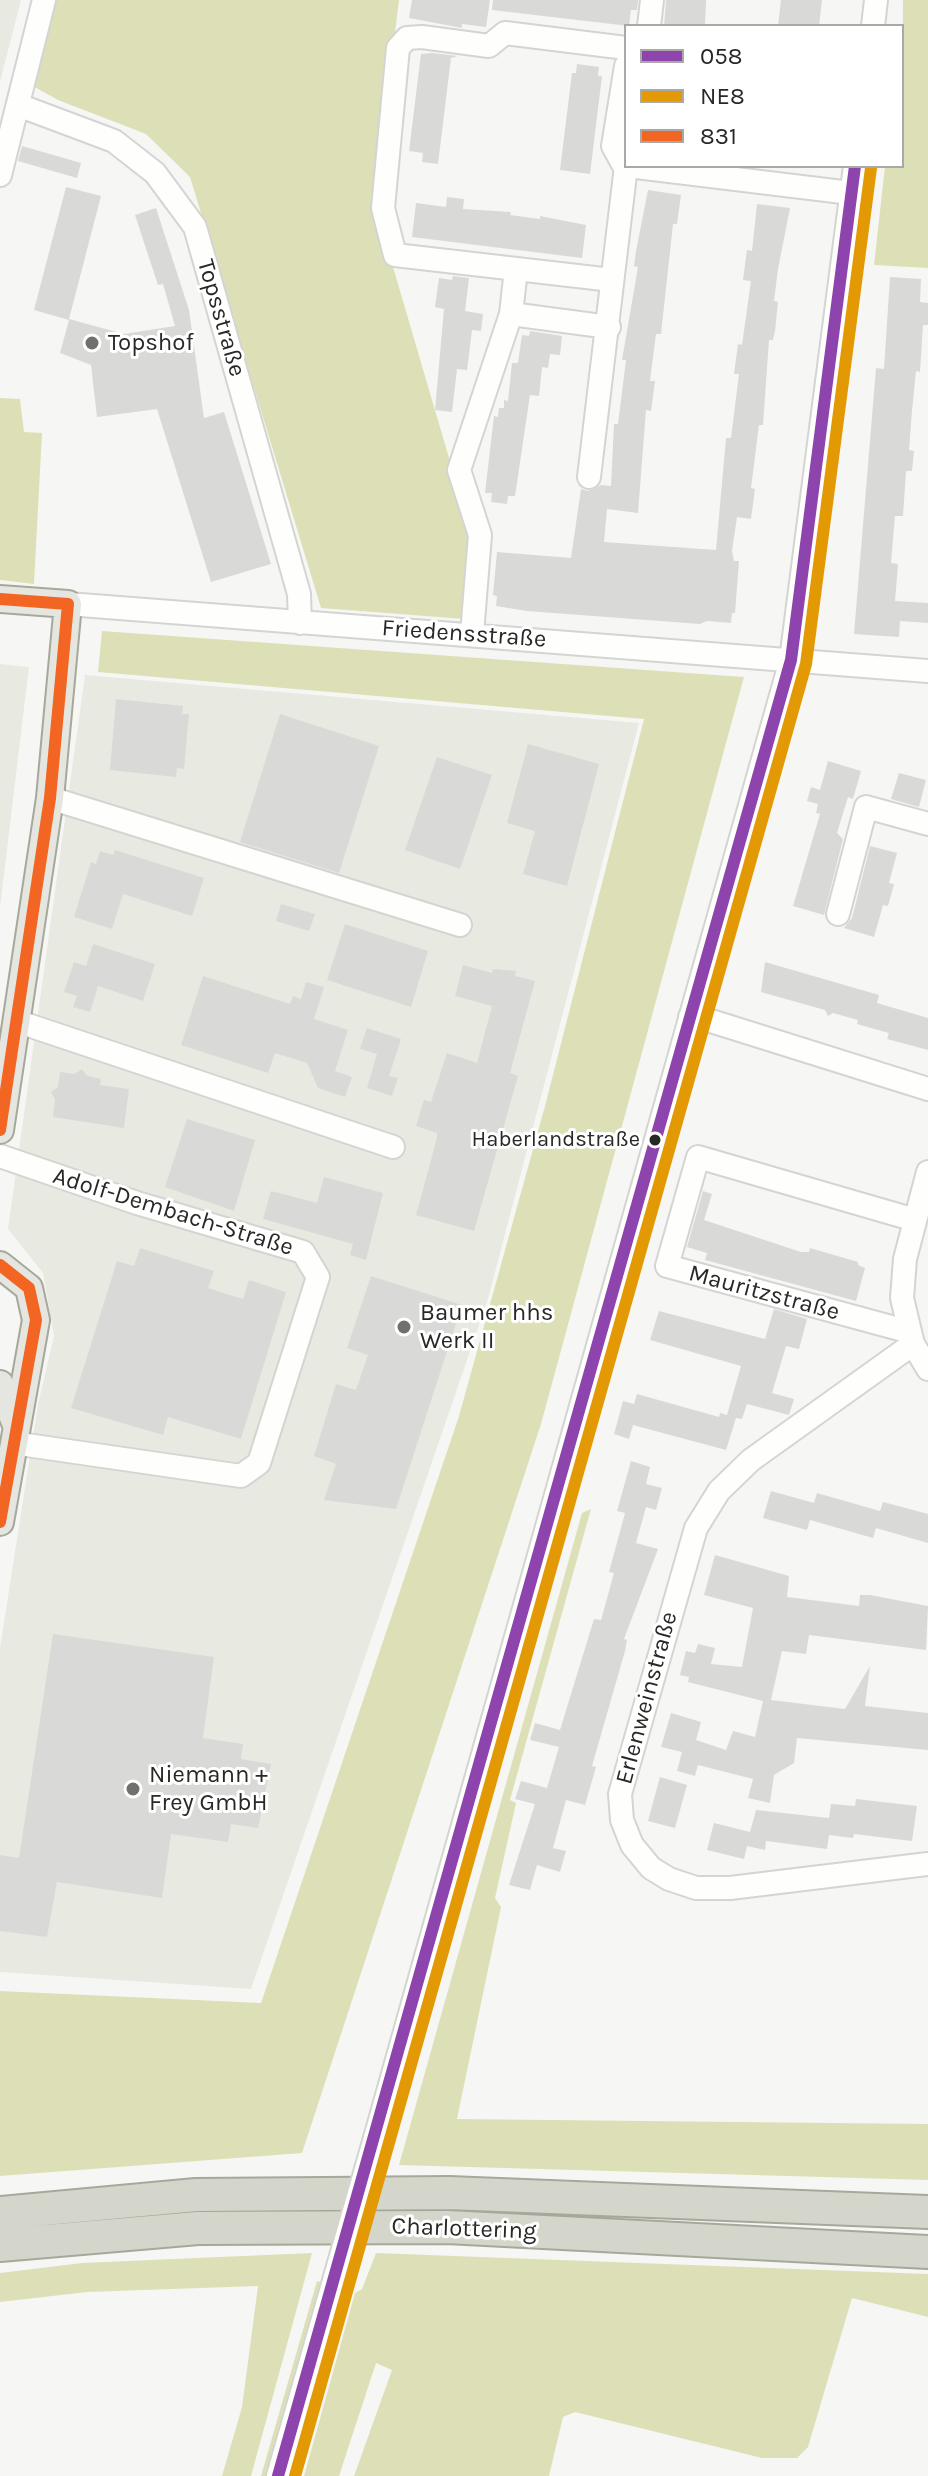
<!DOCTYPE html>
<html>
<head>
<meta charset="utf-8">
<style>
  body { margin:0 }
  #map { position:relative; width:928px; height:2476px; overflow:hidden; background:#f6f7f4; font-family:Karla,sans-serif }
  canvas { display:block }
  .legend { position:absolute; left:624px; top:24px; width:280px; height:144px; box-sizing:border-box; background:#fff; border:2px solid #a9a9a8; margin:0; padding:10px 14px; list-style:none; font-size:24px; color:#282826 }
  .legend li { display:flex; align-items:center; gap:16px; height:40px }
  .legend b { width:40px; border:2px solid #a9a9a8 }
</style>
</head>
<body>
<div id="map">
<canvas width="928" height="2476"></canvas>
<ul class="legend">
<li><b style="height:10px;background:#8e44ad"></b>058</li>
<li><b style="height:10px;background:#e29904"></b>NE8</li>
<li><b style="height:10px;background:#f26522"></b>831</li>
</ul>
</div>
<script>
const ctx = document.querySelector('canvas').getContext('2d');
ctx.lineJoin = 'round';
function paint(path, color) {
  ctx.fillStyle = color;
  ctx.fill(path, 'evenodd');
}
function shape(rows) {
  const path = new Path2D();
  for (const r of rows) {
    path.moveTo(r[0], r[1]);
    for (let i = 2; i < r.length; i += 2) path.lineTo(r[i], r[i + 1]);
  }
  return path;
}
function strokePath(path, color, width, dash) {
  ctx.strokeStyle = color;
  ctx.lineWidth = width;
  ctx.lineCap = dash ? 'butt' : 'round';
  ctx.setLineDash(dash || []);
  ctx.stroke(path);
}
function write(font, color, halo, rows, align = 'center') {
  ctx.font = font + ' Karla,sans-serif';
  ctx.lineWidth = 6;
  ctx.setLineDash([]);
  ctx.textBaseline = 'middle';
  ctx.strokeStyle = halo;
  ctx.fillStyle = color;
  for (const [text, x, y, turn = 0] of rows) {
    ctx.save();
    ctx.translate(x, y);
    ctx.rotate((+turn || 0) * Math.PI / 180);
    ctx.textAlign = isNaN(turn) ? turn : align;
    if (halo) ctx.strokeText(text, 0, 0);
    ctx.fillText(text, 0, 0);
    ctx.restore();
  }
}
const built = shape([
  [0,0,21,0,0,82],
  [0,664,29,667,0,908],
  [85,675,639,723,488,1299,251,1989,0,1972,0,1648,38,1404,54,1336,43,1273,8,1229]
]);
const green = shape([
  [51,0,399,0,374,202,471,533,464,619,321,608,190,177,146,134,58,100,31,85],
  [903,0,928,0,928,268,874,265,885,166,902,166],
  [0,398,20,399,24,432,42,433,34,584,0,580],
  [102,631,744,677,541,1424,302,2153,0,2176,0,1991,261,2003,459,1416,545,1106,644,719,98,672],
  [591,1509,510,1800,516,1803,495,1898,501,1907,457,2119,928,2124,928,2180,399,2165,582,1513],
  [312,2253,251,2476,222,2476,242,2407,258,2286,87,2292,0,2302,0,2273,82,2263],
  [376,2253,928,2274,928,2317,852,2298,808,2447,797,2458,762,2458,575,2412,563,2417,549,2476,354,2476,392,2370,376,2363,339,2476,304,2476,355,2293,362,2289],
  [317,2281,321,2282,266,2476,261,2476],
  [345,2282,350,2282,295,2476,291,2476]
]);
const building = shape([
  [412,0,490,0,486,27,462,24,462,28,409,18],
  [493,0,638,0,637,10,631,10,632,2,629,26,492,10],
  [666,0,706,0,705,26,664,26],
  [781,0,822,0,819,26,778,26],
  [432,53,458,56,451,58,438,164,422,162,423,153,409,151,421,54],
  [577,64,599,67,598,76,602,76,590,174,560,170,572,73,576,73],
  [22,146,81,163,77,178,18,161],
  [66,187,101,196,69,319,124,334,175,326,163,284,158,285,135,215,156,208,189,310,204,418,224,412,271,564,211,582,157,409,97,417,91,365,60,353,69,320,34,310],
  [648,190,681,195,677,224,673,224,661,334,656,334,650,381,655,381,651,411,646,410,638,513,607,509,604,542,716,550,726,438,731,438,739,374,734,374,738,344,742,345,751,281,743,280,747,250,752,251,757,204,790,208,778,269,774,301,778,302,775,331,773,340,769,340,763,425,759,425,751,488,755,489,751,519,737,517,732,551,734,561,739,561,735,613,732,613,731,623,707,621,700,624,527,611,496,606,497,596,493,595,497,552,571,558,581,489,588,491,601,485,611,486,614,424,618,424,626,360,622,360,638,267,634,266,636,251],
  [447,197,464,199,463,209,511,212,510,215,540,219,540,216,586,225,582,258,412,237,416,203,446,207],
  [453,276,469,278,465,311,483,314,481,331,472,330,467,370,457,369,452,412,435,410,444,309,435,307,439,278,452,280],
  [890,277,921,279,920,302,928,303,928,325,923,325,920,372,916,371,912,411,909,450,914,451,912,471,906,471,903,516,895,516,891,563,898,564,895,601,928,603,928,623,900,621,899,637,854,634,876,368,884,369],
  [530,331,562,336,560,355,550,354,548,368,542,367,539,396,530,395,515,496,508,496,507,504,491,502,492,493,485,493,494,416,498,417,499,408,504,408,504,400,508,401,512,363,518,363,522,335,529,336],
  [116,699,183,706,182,714,189,714,184,769,177,768,176,777,110,770],
  [280,714,379,746,339,873,240,842],
  [528,744,599,764,567,886,523,874,535,831,507,823],
  [437,757,492,775,460,869,405,850],
  [828,761,861,771,853,799,848,797,837,833,843,839,824,915,793,906,820,814,816,813,818,804,807,801,811,787,820,790],
  [899,773,926,780,919,807,891,799],
  [870,846,897,853,889,883,894,884,888,906,883,905,874,937,844,928,852,918],
  [115,850,204,878,192,916,123,894,112,929,74,917,91,862,96,864,100,851,113,855],
  [281,904,315,914,309,931,276,921],
  [345,924,428,951,411,1007,327,980],
  [93,944,155,964,143,1001,98,986,90,1012,73,1007,77,996,64,992,74,962,86,966],
  [765,962,879,995,877,1003,928,1018,928,1050,887,1039,889,1033,857,1024,858,1020,833,1013,828,1016,825,1010,761,992],
  [463,965,492,973,493,969,516,971,515,976,535,981,510,1073,518,1076,474,1231,416,1215,437,1138,437,1133,416,1126,424,1100,431,1102,447,1053,477,1063,492,1006,455,996],
  [203,976,290,1004,293,996,301,999,306,982,324,987,314,1019,348,1030,335,1071,352,1077,345,1097,318,1088,307,1063,275,1053,268,1073,181,1045],
  [367,1028,401,1039,389,1076,398,1078,392,1096,367,1088,377,1054,360,1049],
  [82,1069,86,1075,101,1079,100,1085,129,1089,124,1128,53,1117,55,1099,51,1092,58,1087,60,1072,75,1074],
  [187,1119,255,1140,234,1211,165,1187],
  [324,1177,383,1193,366,1260,350,1255,353,1244,263,1219,271,1191,317,1203],
  [703,1191,712,1194,704,1220,801,1252,809,1252,810,1248,858,1262,858,1265,865,1268,856,1301,705,1260,707,1253,687,1247],
  [140,1248,214,1271,208,1288,226,1294,243,1299,249,1280,286,1292,241,1439,168,1417,163,1435,71,1408,117,1261,134,1266],
  [371,1276,462,1305,396,1509,324,1500,336,1464,314,1456,336,1384,356,1390,368,1355,347,1348],
  [774,1309,807,1319,799,1349,786,1346,772,1393,794,1399,789,1415,747,1404,742,1419,736,1418,726,1450,633,1425,629,1439,614,1434,623,1401,634,1404,637,1394,719,1417,720,1413,727,1415,741,1366,650,1340,659,1311,765,1339],
  [631,1461,650,1467,646,1484,662,1488,656,1510,646,1507,636,1543,658,1549,624,1639,627,1640,625,1651,592,1766,596,1767,585,1805,566,1800,553,1848,566,1851,560,1872,537,1865,530,1890,509,1885,535,1804,515,1799,521,1781,547,1788,559,1747,530,1740,535,1723,560,1730,594,1619,601,1620,614,1573,609,1572,625,1513,617,1511],
  [771,1491,814,1503,817,1493,880,1511,883,1502,928,1514,928,1543,876,1528,873,1538,810,1520,807,1530,763,1518],
  [715,1555,789,1576,787,1597,859,1606,860,1595,870,1595,928,1606,926,1650,809,1635,806,1654,782,1651,771,1700,845,1709,870,1666,865,1706,928,1713,928,1750,797,1738,794,1763,774,1775,770,1803,748,1798,753,1779,698,1765,695,1776,677,1771,682,1752,661,1747,671,1713,701,1722,696,1740,726,1750,733,1731,755,1737,763,1701,688,1682,689,1677,680,1675,686,1651,695,1653,698,1644,715,1648,711,1664,742,1667,753,1608,704,1595],
  [53,1634,214,1657,203,1738,243,1744,241,1759,271,1764,258,1828,231,1824,228,1842,171,1834,162,1898,57,1882,47,1937,0,1931,0,1855,19,1858],
  [660,1777,687,1785,675,1828,648,1821],
  [856,1799,917,1806,912,1841,854,1834,853,1838,829,1835,827,1849,766,1841,765,1850,747,1846,744,1859,707,1850,714,1823,750,1832,756,1810,829,1818,831,1804,855,1806]
]);
const minor = shape([
  [649,26,652,0],
  [873,26,876,0],
  [18,105,114,141,155,173,195,227,299,594,300,623],
  [624,166,613,146,626,66],
  [628,166,851,193],
  [0,175,44,0],
  [612,280,395,255,383,208,398,48,407,38,422,37,489,46,505,33,626,48],
  [511,314,609,327],
  [589,477,626,166],
  [68,604,928,671],
  [472,634,480,535,459,470,511,314,516,269],
  [50,798,460,925],
  [838,914,866,807,928,824],
  [690,1017,711,1021,928,1089],
  [16,1021,393,1147],
  [0,1156,137,1203,303,1252,318,1277,259,1463,241,1476,13,1443],
  [928,1172,905,1259,902,1298,913,1344,928,1369],
  [910,1332,667,1266,698,1157,915,1220],
  [913,1344,751,1460,719,1491,696,1528,620,1794,622,1820,632,1845,651,1868,669,1879,696,1888,730,1888,928,1864],
  [375,2138,791,660,855,166],
  [278,2476,335,2277]
]);
const major = shape([
  [0,599,68,604,50,798,0,1130],
  [0,1265,29,1288,36,1320,0,1522],
  [0,1384,16,1425]
]);
const highway = shape([
  [0,2213,196,2195,449,2193,928,2212],
  [0,2245,198,2228,447,2227,928,2252]
]);
const minorBridge = shape([
  [335,2277,375,2138]
]);
const bus1 = shape([
  [278,2476,791,660,855,166]
]);
const bus2 = shape([
  [295,2476,806,664,871,168]
]);
const bus3 = shape([
  [0,599,68,604],
  [0,1130,50,798,68,604],
  [0,1265,29,1288,36,1320,0,1522]
]);
const markers = [
  [92,343,8,"#70706e"],
  [655,1140,7,"#282826"],
  [404,1327,8,"#70706e"],
  [133,1789,8,"#70706e"]
];
const busNames = [
  ["Haberlandstraße",640,1140]
];
const streetNames = [
  ["Topsstraße",221,318,74],
  ["Friedensstraße",464,634,4],
  ["Adolf-Dembach-Straße",173,1212,17],
  ["Mauritzstraße",764,1293,15],
  ["Erlenweinstraße",647,1698,-75],
  ["Charlottering",464,2229,2]
];
const poiNames = [
  ["Topshof",108,343],
  ["Baumer hhs",420,1313],
  ["Werk II",420,1341],
  ["Niemann +",149,1775],
  ["Frey GmbH",149,1803]
];
paint(built, '#e8eae2');
paint(green, '#dde0b7');
paint(building, '#d9d9d7');
strokePath(minor, '#d4d4d2', 26);
strokePath(major, '#a7a89c', 30);
strokePath(highway, '#a7a89c', 36);
strokePath(minor, '#fefefd', 22);
strokePath(major, '#e5e6e0', 26);
strokePath(highway, '#d5d6cb', 32);
strokePath(minorBridge, '#d4d4d2', 26, []);
strokePath(minorBridge, '#fefefd', 22);
strokePath(bus1, '#8e44ad', 12);
strokePath(bus2, '#e29904', 12);
strokePath(bus3, '#f26522', 12);
for (const [x, y, r, color] of markers) {
  const dot = new Path2D();
  dot.arc(x, y, r, 0, 2 * Math.PI);
  ctx.fillStyle = color;
  ctx.fill(dot);
  strokePath(dot, '#fff', 3);
}
write('22px', '#282826', '#fff', busNames, 'right');
write('24px', '#282826', '#fff', streetNames);
write('24px', '#282826', '#fff', poiNames, 'left');
</script>
</body>
</html>
